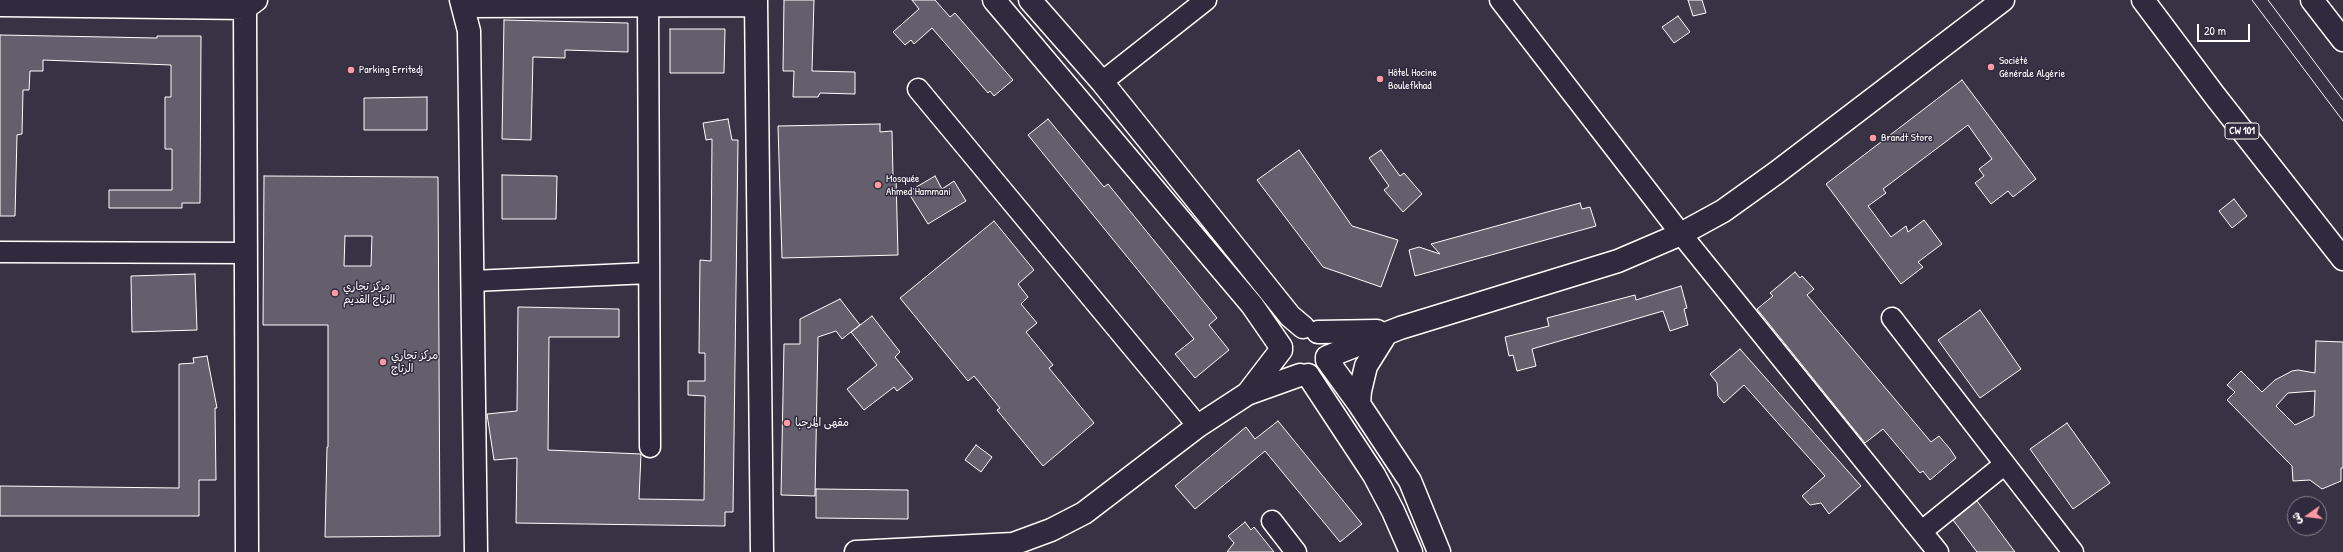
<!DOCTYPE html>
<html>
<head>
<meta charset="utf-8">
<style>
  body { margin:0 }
  #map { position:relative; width:2343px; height:552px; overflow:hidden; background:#373345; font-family:"Patrick Hand","Playpen Sans Arabic",sans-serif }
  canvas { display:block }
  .north { position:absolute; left:2287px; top:496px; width:40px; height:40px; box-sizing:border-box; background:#2f2a3d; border:1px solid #827f8b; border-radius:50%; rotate:256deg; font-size:11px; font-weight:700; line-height:16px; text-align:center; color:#fff }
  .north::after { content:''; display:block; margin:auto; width:14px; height:18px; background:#ff9aa2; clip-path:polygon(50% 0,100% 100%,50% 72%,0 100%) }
  .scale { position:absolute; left:2197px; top:24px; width:53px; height:18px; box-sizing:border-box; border:2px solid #fff; border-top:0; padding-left:5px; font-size:12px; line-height:14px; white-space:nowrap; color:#fff; -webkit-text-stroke:3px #2f2a3d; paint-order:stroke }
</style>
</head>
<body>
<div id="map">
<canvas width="2343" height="552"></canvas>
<div class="north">ش</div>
<div class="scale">20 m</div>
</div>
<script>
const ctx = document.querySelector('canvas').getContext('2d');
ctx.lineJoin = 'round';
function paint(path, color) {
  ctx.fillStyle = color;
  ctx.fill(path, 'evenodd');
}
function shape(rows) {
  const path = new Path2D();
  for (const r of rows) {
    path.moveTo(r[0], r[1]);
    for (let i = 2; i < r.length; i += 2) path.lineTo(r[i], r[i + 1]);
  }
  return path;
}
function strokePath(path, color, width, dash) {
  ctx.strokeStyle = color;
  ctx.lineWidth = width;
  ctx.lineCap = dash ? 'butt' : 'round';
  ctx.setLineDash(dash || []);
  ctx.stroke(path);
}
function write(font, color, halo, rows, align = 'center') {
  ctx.font = font + ' "Patrick Hand","Playpen Sans Arabic",sans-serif';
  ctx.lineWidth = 3;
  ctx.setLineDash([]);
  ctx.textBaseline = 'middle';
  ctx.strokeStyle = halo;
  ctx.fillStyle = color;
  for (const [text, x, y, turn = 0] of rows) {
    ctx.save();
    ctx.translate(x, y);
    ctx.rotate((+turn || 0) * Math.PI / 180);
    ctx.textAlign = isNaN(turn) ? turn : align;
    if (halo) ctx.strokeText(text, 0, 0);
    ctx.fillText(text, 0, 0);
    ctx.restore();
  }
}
const building = shape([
  [784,0,814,0,812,71,855,72,855,94,820,93,818,97,793,97,794,71,783,71,784,0],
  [912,0,935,0,950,17,955,13,1013,80,994,96,990,91,988,93,932,28,914,44,911,40,905,45,893,32,919,9,912,0],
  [1688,0,1702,0,1706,13,1693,16,1688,0],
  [1678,16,1690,32,1674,43,1662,27,1678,16],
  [504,20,628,23,628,52,565,50,565,58,533,57,531,140,502,139,504,20],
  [670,29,725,29,724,73,670,73,670,29],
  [0,35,157,38,157,36,201,36,200,203,182,203,182,208,109,208,109,190,172,190,172,149,165,149,165,97,171,97,171,65,43,60,43,71,30,71,29,90,23,90,22,134,17,135,15,216,0,216,0,35],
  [1962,80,2036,179,2013,197,2008,191,1991,204,1975,183,1984,176,1979,169,1992,159,1968,125,1883,189,1886,193,1868,206,1891,237,1906,226,1908,232,1924,220,1942,244,1918,262,1923,267,1901,284,1826,184,1962,80],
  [427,97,427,130,364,130,364,98,427,97],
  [728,119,732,140,738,140,733,512,725,512,725,526,516,523,517,458,494,460,487,414,517,411,518,307,619,309,619,337,549,337,548,450,641,454,639,499,704,500,705,396,688,395,688,381,705,381,705,353,699,353,700,260,711,261,712,139,706,140,703,123,728,119],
  [1048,119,1104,187,1108,184,1217,318,1209,325,1229,350,1195,378,1175,354,1194,339,1028,135,1048,119],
  [880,124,880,132,892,131,893,177,896,177,898,255,782,258,778,126,880,124],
  [1299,150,1352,226,1398,240,1381,287,1323,267,1257,180,1299,150],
  [1381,150,1400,176,1404,173,1422,194,1403,212,1384,190,1389,186,1369,158,1381,150],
  [502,175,557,176,556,219,502,219,502,175],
  [264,176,438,177,440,536,325,537,327,447,328,447,328,325,263,325,264,176],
  [345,236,372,236,371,266,344,266,345,236],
  [935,176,942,189,954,181,966,201,928,224,908,192,935,176],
  [2234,199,2247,216,2232,228,2219,211,2234,199],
  [1580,203,1582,209,1590,207,1596,226,1415,276,1409,250,1419,247,1440,254,1431,244,1580,203],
  [994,221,1034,270,1018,284,1028,297,1021,304,1037,323,1026,332,1053,365,1049,368,1094,423,1043,466,997,410,1000,408,974,376,968,381,900,298,994,221],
  [1795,272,1800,278,1802,276,1814,289,1807,295,1931,442,1939,436,1950,449,1956,458,1930,480,1923,471,1920,473,1883,429,1865,443,1757,309,1773,296,1770,293,1795,272],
  [195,274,197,330,132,332,131,276,195,274],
  [1681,286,1687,308,1684,309,1688,325,1670,331,1663,311,1532,349,1536,366,1517,371,1513,355,1509,356,1505,337,1549,326,1547,318,1635,295,1636,300,1681,286],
  [840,299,860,325,842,339,836,331,818,337,815,496,781,495,784,344,800,344,800,319,840,299],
  [1980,310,2021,369,1980,398,1938,340,1980,310],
  [872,316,900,352,895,357,913,379,897,391,894,387,864,410,847,389,877,365,851,332,872,316],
  [2316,341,2343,342,2343,468,2341,468,2341,481,2322,489,2310,480,2293,481,2292,466,2227,400,2235,392,2227,385,2241,371,2262,392,2275,380,2292,371,2298,370,2315,373,2316,341],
  [2315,391,2314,416,2295,425,2276,406,2288,393,2315,391],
  [1740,349,1861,486,1829,514,1821,503,1810,505,1802,496,1825,476,1744,385,1724,403,1718,396,1717,383,1710,374,1740,349],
  [207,356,217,408,215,408,216,480,199,480,199,516,0,516,0,486,179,488,179,364,194,363,193,358,207,356],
  [1278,421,1362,524,1340,542,1265,451,1195,509,1175,486,1246,427,1255,439,1278,421],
  [2067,423,2110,483,2073,509,2030,449,2067,423],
  [976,445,992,457,981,472,965,460,976,445],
  [816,489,908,490,908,519,816,518,816,489],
  [1977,501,2015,552,1977,552,1953,520,1977,501],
  [1245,522,1251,530,1254,527,1274,552,1227,552,1234,543,1228,536,1245,522]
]);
const street = shape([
  [648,0,650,447],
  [1500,0,1681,234,1938,552],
  [1102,82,1206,0],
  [918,89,1198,426],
  [0,252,246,253],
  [473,281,649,273],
  [1892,318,2073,552],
  [1272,521,1296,552],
  [1922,531,2005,464]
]);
const secondary = shape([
  [461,0,469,31,476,552],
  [756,0,762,552],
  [994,0,1252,305,1281,347],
  [1030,0,1102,82,1290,316,1303,327],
  [0,5,245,8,256,0],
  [464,6,756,5],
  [245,8,247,552],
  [1318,332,1377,331],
  [1327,357,1400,328,1618,261,1681,234,1723,211,1776,173,2003,0],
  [1327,360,1359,404,1410,481,1439,552],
  [1308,375,1374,475,1393,511,1411,552],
  [1248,393,1281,350],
  [1359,404,1360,391,1366,366,1386,334],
  [856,552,1013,544,1051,530,1084,513,1198,426,1247,394,1300,375]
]);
const primary = shape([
  [2143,0,2215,96,2343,259],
  [2312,0,2343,40]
]);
const tram = shape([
  [2252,0,2343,121],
  [2268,0,2343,100]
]);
const markers = [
  [1991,67,4,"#ff9aa2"],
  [351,70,4,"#ff9aa2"],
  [1380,79,4,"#ff9aa2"],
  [1873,138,4,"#ff9aa2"],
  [878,185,4,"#ff9aa2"],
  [335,293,4,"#ff9aa2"],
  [383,362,4,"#ff9aa2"],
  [787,423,4,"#ff9aa2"]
];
const shields = [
  [2242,131,34]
];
const shieldNames = [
  ["CW 101",2242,131]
];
const poiNames = [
  ["Société",1999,61],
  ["Générale Algérie",1999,74],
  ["Parking Erritedj",359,70],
  ["Hôtel Hocine",1388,73],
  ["Boulefkhad",1388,86],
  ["Brandt Store",1881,138],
  ["Mosquée",886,179],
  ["Ahmed Hammani",886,192],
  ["مركز تجاري",343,287],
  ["الرتاج القديم",343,300],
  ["مركز تجاري",391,356],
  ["الرتاج",391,369],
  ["مقهى المرحبا",795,423]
];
paint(building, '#635f6d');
strokePath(building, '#fff', 1);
strokePath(street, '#fff', 23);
strokePath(secondary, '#fff', 25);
strokePath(primary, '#fff', 25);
strokePath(street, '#2f2a3d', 20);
strokePath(secondary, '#2f2a3d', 22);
strokePath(primary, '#2f2a3d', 22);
strokePath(tram, '#fff', 1);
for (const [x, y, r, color] of markers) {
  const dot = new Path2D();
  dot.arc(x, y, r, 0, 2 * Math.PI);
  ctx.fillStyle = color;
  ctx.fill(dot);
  strokePath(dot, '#2f2a3d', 1.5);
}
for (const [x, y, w] of shields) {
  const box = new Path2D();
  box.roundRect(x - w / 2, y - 8, w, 16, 3);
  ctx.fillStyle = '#2f2a3d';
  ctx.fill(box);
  strokePath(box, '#fff', 1);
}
write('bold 10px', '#fff', null, shieldNames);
write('11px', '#fff', '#2f2a3d', poiNames, 'left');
</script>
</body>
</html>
